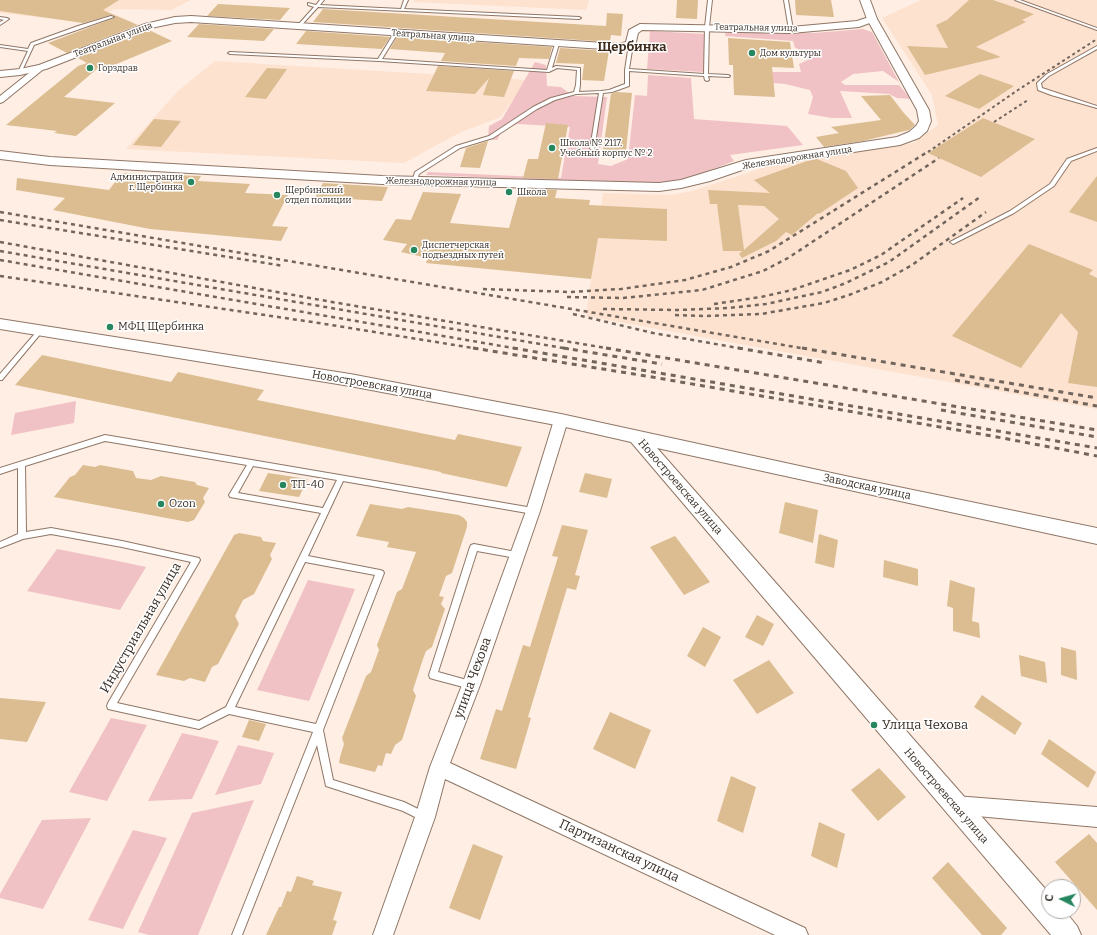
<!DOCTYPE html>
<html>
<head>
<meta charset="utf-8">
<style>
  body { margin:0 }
  #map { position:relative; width:1097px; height:935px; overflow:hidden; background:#ffeee3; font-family:Bitter,serif }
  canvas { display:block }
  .north { position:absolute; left:1041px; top:879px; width:40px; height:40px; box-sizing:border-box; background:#fff; border:1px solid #afaba8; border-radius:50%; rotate:275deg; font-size:11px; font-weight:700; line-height:16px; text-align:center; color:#382e26 }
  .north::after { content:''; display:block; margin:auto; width:14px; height:18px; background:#26865e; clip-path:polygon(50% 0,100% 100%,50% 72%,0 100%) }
</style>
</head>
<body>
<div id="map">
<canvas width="1097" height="935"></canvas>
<div class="north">С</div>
</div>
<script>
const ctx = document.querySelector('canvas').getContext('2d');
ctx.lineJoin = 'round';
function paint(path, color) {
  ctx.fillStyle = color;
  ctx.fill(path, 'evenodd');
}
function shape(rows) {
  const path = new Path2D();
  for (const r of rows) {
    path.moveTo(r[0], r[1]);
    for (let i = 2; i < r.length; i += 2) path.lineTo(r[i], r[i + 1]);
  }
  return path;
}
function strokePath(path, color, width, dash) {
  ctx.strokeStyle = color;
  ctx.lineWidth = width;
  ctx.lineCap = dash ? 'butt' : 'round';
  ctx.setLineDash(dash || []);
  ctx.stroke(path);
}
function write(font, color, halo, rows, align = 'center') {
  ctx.font = font + ' Bitter,serif';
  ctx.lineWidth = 3;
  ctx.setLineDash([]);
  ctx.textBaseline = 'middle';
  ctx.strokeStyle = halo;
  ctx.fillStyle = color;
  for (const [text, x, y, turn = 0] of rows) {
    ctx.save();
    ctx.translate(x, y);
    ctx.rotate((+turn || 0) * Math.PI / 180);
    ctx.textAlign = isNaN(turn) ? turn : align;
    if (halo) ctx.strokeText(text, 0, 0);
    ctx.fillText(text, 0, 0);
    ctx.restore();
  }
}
const built = shape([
  [0,0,191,0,171,10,114,9,89,23,0,13],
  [414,0,589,0,586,10,413,2],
  [921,0,1097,0,1097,409,586,316,603,193,671,195,692,191,772,165,913,143,938,125,932,95,882,18],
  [215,61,526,80,501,117,461,132,404,163,126,149,178,91]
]);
const green = shape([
  [863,29,872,32,899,82,883,71,853,74,841,82,845,85,899,85,911,99,897,98,889,94,840,91,852,118,832,118,808,114,813,97,810,90,785,84,748,81,749,72,801,72,799,64,808,60,806,55,802,50,795,48,793,41,725,36,726,31,814,33],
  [650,31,705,34,704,72,647,69],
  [535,62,546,65,547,86,561,87,573,96,607,97,598,164,611,166,628,159,635,95,647,96,648,75,691,78,694,119,787,126,803,145,730,155,734,161,691,178,657,184,426,175,428,172,561,178,570,127,517,124,502,131,497,140,488,139,489,126,502,119],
  [76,401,74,423,11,435,15,413],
  [57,549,108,559,146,567,120,610,27,591],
  [308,580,355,589,309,701,257,690],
  [111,718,147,725,107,801,69,792],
  [182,733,219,741,192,799,148,801],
  [238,745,274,753,261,784,215,795],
  [254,800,198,935,149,935,138,932,192,813],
  [91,818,43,909,0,898,0,894,42,820],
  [133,830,167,838,123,929,88,920]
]);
const building = shape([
  [0,0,119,0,103,10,138,25,67,53,48,43,114,18,115,16,111,15,83,23,0,11],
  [677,0,698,0,697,19,676,18],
  [795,0,831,0,834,17,796,15],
  [969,0,993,0,1034,14,1022,20,1026,22,976,47,1001,57,925,75,907,46,948,48,936,25,947,20],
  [218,4,290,8,280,20,207,16],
  [323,9,606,26,607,13,623,14,621,36,611,35,610,42,313,22],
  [199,24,274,29,264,41,187,37],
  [149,30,172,41,102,70,98,68,64,97,115,103,76,136,54,133,57,131,6,125,78,66,87,63,78,58],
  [306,31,390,37,382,49,296,44],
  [397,37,552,47,549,59,519,58,516,66,441,61,445,53,390,49],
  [728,38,790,42,794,68,772,67,775,97,734,95,733,65,729,65],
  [560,48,609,51,604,81,582,80,584,64,556,63],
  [438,66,514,71,504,97,483,95,489,78,475,94,426,91],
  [267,68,287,69,266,99,245,97],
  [980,74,1014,86,979,109,945,96],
  [616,92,632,93,626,151,603,150,611,94],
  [890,95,903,112,915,125,909,130,863,141,824,147,816,137,839,133,831,127,881,120,861,96],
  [983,118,1035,139,981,177,928,153],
  [154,119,181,121,161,147,133,145],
  [546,123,568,125,558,179,523,178,528,159,538,159],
  [488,141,480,168,460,167,466,148],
  [817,159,846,171,858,188,819,214,818,213,792,235,786,232,776,241,742,258,739,254,742,251,723,251,717,204,710,204,708,190,770,193,754,180,807,161],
  [738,205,764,206,779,219,744,250],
  [122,173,201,176,198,181,250,184,245,193,288,195,272,226,288,227,281,241,150,229,53,210,65,198,16,190,17,178,109,190],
  [1097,176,1097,222,1069,212],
  [323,183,388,187,382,201,315,197],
  [520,189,557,190,555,198,590,200,589,205,667,209,667,241,598,238,591,279,426,263,428,258,401,252,407,244,383,240,396,219,411,220,423,192,461,194,450,223,509,228],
  [1029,244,1093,270,1089,274,1097,278,1097,387,1068,383,1078,332,1061,313,1021,368,952,336],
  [42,355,171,382,178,372,264,390,257,400,455,440,458,434,522,447,507,487,441,473,441,472,15,385],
  [83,465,95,467,100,465,133,471,136,478,151,480,161,476,195,482,197,485,209,488,203,498,205,502,194,520,188,522,54,497,70,477,75,475],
  [268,473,308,479,299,497,259,491],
  [585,473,612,479,607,498,579,492],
  [785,502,818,510,813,543,779,533],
  [370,504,402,509,408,507,459,515,464,518,467,522,467,527,452,573,446,576,439,596,444,597,441,604,445,609,432,647,426,651,423,659,413,690,416,696,402,740,395,745,391,754,386,753,382,766,378,765,375,772,339,763,340,757,344,744,342,738,366,676,371,672,379,650,377,645,397,592,402,589,416,552,387,547,389,542,356,536],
  [562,525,588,530,575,575,580,576,576,590,567,588,528,717,531,718,516,769,480,759,496,709,502,711,523,645,530,647,558,557,552,556],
  [239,533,261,537,263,541,276,543,270,555,272,559,254,594,243,600,235,616,239,624,218,664,212,667,205,682,190,678,184,681,156,675,234,535],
  [819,534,838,540,834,568,815,563],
  [675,536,710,582,684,595,650,547],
  [884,560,918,569,918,586,883,577],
  [950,580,975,588,972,621,979,623,980,638,953,631,953,608,947,606],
  [757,615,774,624,763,646,745,637],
  [703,627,721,637,705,667,687,656],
  [1061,647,1076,651,1077,680,1061,675],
  [1019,655,1045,662,1047,683,1021,676],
  [769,660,794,693,757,714,733,680],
  [982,695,1022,723,1015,735,974,707],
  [0,698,46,702,27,742,0,739],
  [610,712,651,730,635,769,593,749],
  [249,720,266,724,259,741,242,737],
  [1049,739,1096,772,1088,788,1041,754],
  [879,768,906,797,878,821,851,790],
  [731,776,756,787,743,833,717,821],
  [819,822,845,834,837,868,811,856],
  [1089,834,1097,843,1097,910,1055,862],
  [473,844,503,856,480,920,449,908],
  [948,862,1007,928,1001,935,982,935,932,878],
  [297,876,314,881,312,885,342,892,333,920,337,921,332,935,266,935,279,907,281,907,287,891,291,892]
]);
const service = shape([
  [320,0,324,0,320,5,401,9,404,0,408,0,404,9,579,17,581,18,579,19,318,7,299,28,297,28,297,26,314,7,308,5,308,3,316,5,320,0],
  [708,0,712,0,709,27,708,74,728,75,730,76,729,77,708,76,709,80,707,81,705,80,704,76,629,71,629,86,612,92,603,93,594,150,590,149,599,93,576,94,555,100,537,109,493,138,460,148,419,174,416,182,414,183,412,182,415,172,456,146,489,136,533,107,551,98,574,92,576,85,577,70,557,68,549,72,379,61,230,54,228,53,230,52,378,59,394,33,396,32,398,33,382,59,547,70,555,44,557,43,559,44,552,68,556,66,580,68,580,85,579,92,601,91,609,90,625,84,625,70,629,44,631,43,633,44,629,69,704,74,705,27,708,0],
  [784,0,788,0,793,30,791,31,789,30,784,0],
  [1015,0,1020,0,1097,28,1097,30,1015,0],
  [111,16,114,17,34,45,21,73,18,72,28,51,0,47,0,45,28,49,31,43,78,26,111,16],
  [0,17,7,18,9,19,0,25,0,22,4,20,0,19,0,17],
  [1097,46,1097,49,1049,76,1041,83,1042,88,1097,106,1097,108,1051,95,1038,90,1037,83,1047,74,1097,46],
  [1097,148,1097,151,1071,161,1054,186,1014,213,955,243,953,244,950,242,1010,211,1050,184,1067,159,1097,148],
  [40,329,42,330,43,331,42,332,2,380,0,380,0,374,38,330,40,329],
  [105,435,533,508,536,509,537,511,536,513,533,514,343,481,308,556,380,570,383,571,384,573,323,730,333,780,404,802,428,814,430,817,428,820,425,822,403,811,326,786,317,745,242,935,232,935,313,732,229,714,199,729,108,709,107,706,108,703,191,562,122,547,51,534,23,539,0,548,0,542,18,534,18,468,0,474,0,468,105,435],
  [105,441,247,465,229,495,230,497,321,513,226,707,199,721,117,703,199,562,200,560,199,558,122,541,51,528,26,532,25,466,105,441],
  [253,466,337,480,323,508,238,493,253,466],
  [305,562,375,575,316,724,235,707,305,562],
  [474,544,516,552,519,553,520,555,519,557,516,558,477,551,438,672,474,682,475,685,474,688,471,689,433,679,430,678,429,675,470,547,471,545,474,544]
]);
const minor = shape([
  [39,65,45,65,46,67,3,102,0,103,0,96,39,65],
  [561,415,566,417,568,420,540,511,480,685,450,763,805,928,808,935,775,935,445,779,435,817,393,935,373,935,415,817,430,767,462,685,526,511,554,420,556,417,561,415],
  [955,796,1097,807,1097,827,955,814,948,812,946,805,948,798,955,796]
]);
const tertiary = shape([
  [191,16,619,44,626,42,629,30,640,24,791,27,857,21,872,16,877,19,875,21,859,27,791,33,642,30,638,33,635,46,619,50,191,22,175,23,151,28,46,69,20,75,0,77,0,71,20,69,39,65,145,24,175,17,191,16],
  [0,319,350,374,561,414,850,477,1097,528,1097,544,657,448,1049,893,1049,911,1065,911,1077,926,1081,935,1051,935,631,442,561,426,350,386,0,329,0,319]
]);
const secondary = shape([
  [860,0,870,0,877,19,929,110,931,121,927,131,919,138,900,145,748,168,710,181,681,188,659,191,382,184,50,165,0,159,0,151,50,157,382,176,659,183,681,180,746,160,897,137,909,132,916,126,919,121,917,110,867,19,860,0]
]);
const railFar2 = shape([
  [994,122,1028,100],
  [928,152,1018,90,1097,39]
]);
const railFar1 = shape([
  [0,212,807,349],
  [0,220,284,266],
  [0,242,332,302,612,349],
  [0,251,569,349],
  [0,260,519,349],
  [0,276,319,323,479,349],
  [483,289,570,292,621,289,685,280,731,267,769,251,929,151],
  [567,297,623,298,702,290,763,271,788,258,939,158],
  [714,304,761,297,792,290,850,270,881,255,963,198],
  [603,309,678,310,729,308,766,304,822,292,846,283,889,262,980,197],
  [573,314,653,333,744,349],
  [675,315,705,316,761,314,824,303,849,295,882,282,912,265,986,212]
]);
const rail = shape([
  [473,348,652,377,992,436,1097,456],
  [513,348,1097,448],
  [563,348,662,364],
  [606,348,1097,430],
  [738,348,825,363],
  [802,348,1097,398],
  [955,380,1097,406],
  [941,410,1097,437]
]);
const markers = [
  [752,53,4,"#26865e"],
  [90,68,4,"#26865e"],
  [552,148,4,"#26865e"],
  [191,182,4,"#26865e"],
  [509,192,4,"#26865e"],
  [277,195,4,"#26865e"],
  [414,250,4,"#26865e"],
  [110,327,4,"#26865e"],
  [283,485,4,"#26865e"],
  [161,504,4,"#26865e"],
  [874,725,4,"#26865e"]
];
const farStreetnames = [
  ["Театральная улица",756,28,1],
  ["Театральная улица",433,36,4],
  ["Театральная улица",113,40,-21],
  ["Железнодорожная улица",797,158,-9],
  ["Железнодорожная улица",441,182,1]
];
const farPoinames = [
  ["Дом культуры",760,53],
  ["Горздрав",98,68],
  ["Школа № 2117.",560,143],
  ["Учебный корпус № 2",560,153],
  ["Администрация",183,177,"right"],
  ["г. Щербинка",183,187,"right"],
  ["Щербинский",285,190],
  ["отдел полиции",285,200],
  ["Школа",517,192],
  ["Диспетчерская",422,245],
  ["подъездных путей",422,255]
];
const poiNames = [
  ["МФЦ Щербинка",118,327],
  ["ТП-40",291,485],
  ["Ozon",169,504]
];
const streetNames = [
  ["Новостроевская улица",372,385,10],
  ["Новостроевская улица",680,487,49],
  ["Заводская улица",867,487,12],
  ["Новостроевская улица",946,796,49]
];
const farDistrictnames = [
  ["Щербинка",632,47]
];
const nearStreetnames = [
  ["Индустриальная улица",141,628,-60],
  ["улица Чехова",473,678,-70],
  ["Партизанская улица",619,851,25]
];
const nearPoinames = [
  ["Улица Чехова",882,725]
];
paint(built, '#fde2d0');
paint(green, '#f1c2c5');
paint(building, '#dbbd91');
strokePath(service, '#8f7767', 2);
strokePath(minor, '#8f7767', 2);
strokePath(tertiary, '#8f7767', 2);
strokePath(secondary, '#8f7767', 2);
paint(service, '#fff');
paint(minor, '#fff');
paint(tertiary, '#fff');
paint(secondary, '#fff');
strokePath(railFar2, '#71655c', 2, [3, 3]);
strokePath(railFar1, '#71655c', 2.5, [4, 4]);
strokePath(rail, '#71655c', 3, [5, 5]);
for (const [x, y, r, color] of markers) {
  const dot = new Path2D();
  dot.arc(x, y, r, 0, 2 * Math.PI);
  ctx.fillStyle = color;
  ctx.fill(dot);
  strokePath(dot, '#fff', 1.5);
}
write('9px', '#382e26', '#fff', farStreetnames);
write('9px', '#382e26', '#fff', farPoinames, 'left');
write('11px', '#382e26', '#fff', poiNames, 'left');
write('11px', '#382e26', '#fff', streetNames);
write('bold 13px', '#3e2a1b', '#fff', farDistrictnames);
write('13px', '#382e26', '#fff', nearStreetnames);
write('13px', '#382e26', '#fff', nearPoinames, 'left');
</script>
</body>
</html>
